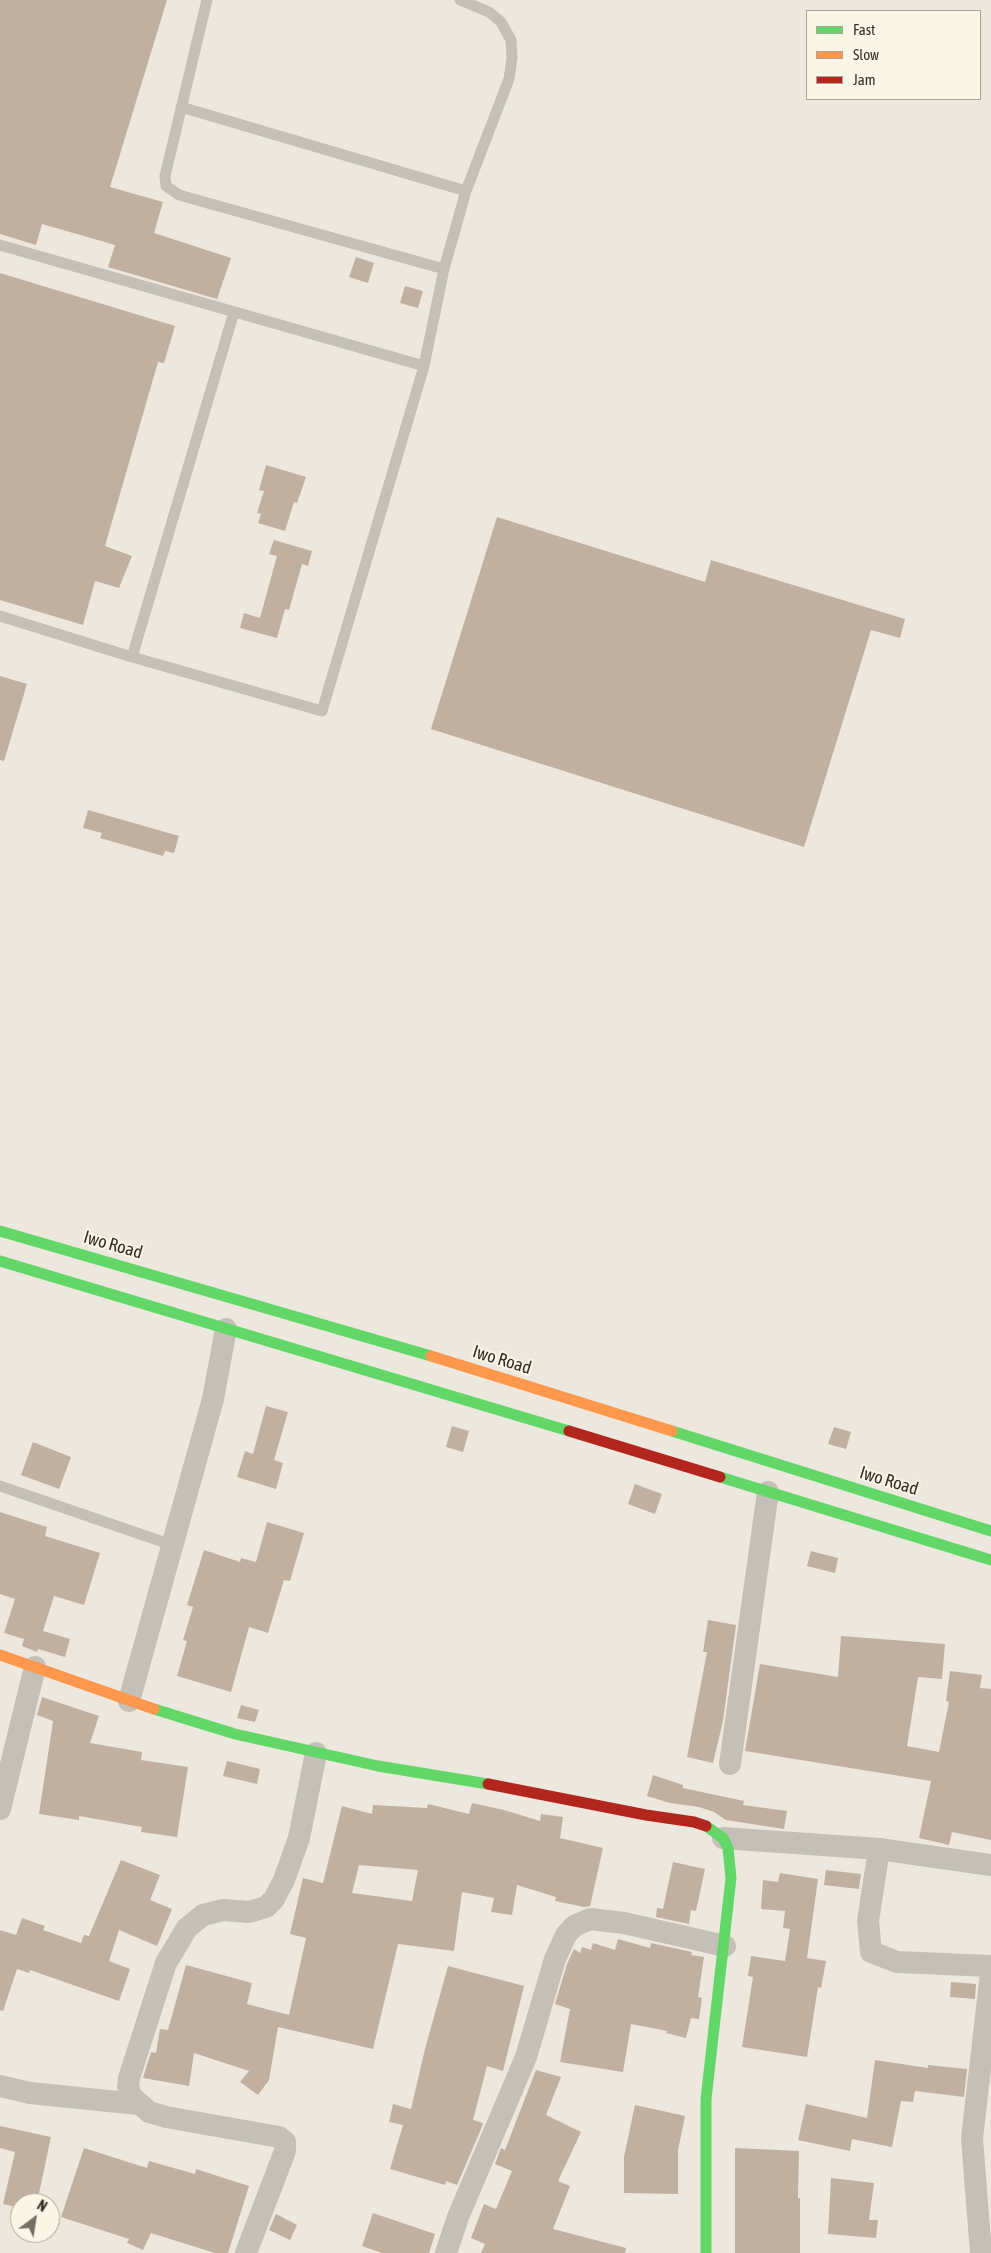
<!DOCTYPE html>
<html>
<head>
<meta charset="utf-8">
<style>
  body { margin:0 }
  #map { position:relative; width:991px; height:2253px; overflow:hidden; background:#ece8de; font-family:"Asap Condensed",sans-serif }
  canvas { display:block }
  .legend { position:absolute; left:806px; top:10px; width:175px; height:90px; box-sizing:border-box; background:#faf5e5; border:1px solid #aba599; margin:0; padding:6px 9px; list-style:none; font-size:15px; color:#352e26 }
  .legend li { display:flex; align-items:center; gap:10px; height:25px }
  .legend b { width:25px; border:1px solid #aba599 }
  .north { position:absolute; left:10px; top:2193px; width:50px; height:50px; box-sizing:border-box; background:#faf5e5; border:1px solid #aba599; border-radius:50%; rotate:31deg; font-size:14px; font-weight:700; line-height:20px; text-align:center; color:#352e26 }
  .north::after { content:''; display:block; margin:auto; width:18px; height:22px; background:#756f66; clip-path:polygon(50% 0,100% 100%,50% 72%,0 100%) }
</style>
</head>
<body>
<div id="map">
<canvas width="991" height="2253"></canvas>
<ul class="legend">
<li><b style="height:6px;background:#63d668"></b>Fast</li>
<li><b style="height:6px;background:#ff974d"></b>Slow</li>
<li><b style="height:6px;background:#b3261e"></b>Jam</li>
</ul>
<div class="north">N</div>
</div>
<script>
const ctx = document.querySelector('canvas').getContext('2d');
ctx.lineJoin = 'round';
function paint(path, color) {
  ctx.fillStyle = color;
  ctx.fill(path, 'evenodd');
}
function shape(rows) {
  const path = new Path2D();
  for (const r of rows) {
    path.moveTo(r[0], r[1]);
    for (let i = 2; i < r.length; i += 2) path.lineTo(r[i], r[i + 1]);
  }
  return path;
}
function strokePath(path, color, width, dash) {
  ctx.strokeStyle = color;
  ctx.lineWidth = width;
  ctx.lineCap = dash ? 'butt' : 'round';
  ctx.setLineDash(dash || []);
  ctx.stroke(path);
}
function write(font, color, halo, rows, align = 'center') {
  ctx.font = font + ' "Asap Condensed",sans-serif';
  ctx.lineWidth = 4;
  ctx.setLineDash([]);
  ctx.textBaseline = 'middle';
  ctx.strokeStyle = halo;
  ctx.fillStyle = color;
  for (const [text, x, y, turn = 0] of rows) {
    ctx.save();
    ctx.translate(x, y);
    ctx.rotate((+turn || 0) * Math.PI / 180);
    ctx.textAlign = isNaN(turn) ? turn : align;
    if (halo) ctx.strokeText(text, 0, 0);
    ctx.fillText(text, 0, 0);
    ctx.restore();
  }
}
const building = shape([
  [0,0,167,0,110,187,163,202,154,233,231,258,217,299,108,267,115,245,42,224,36,245,0,234],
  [356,257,374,263,368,283,349,277],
  [0,273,175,326,164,363,158,362,105,546,132,556,119,588,95,581,83,625,0,600],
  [405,286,423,291,418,308,400,303],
  [266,465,306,477,297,503,294,502,285,531,258,523,261,514,257,513,264,491,259,490],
  [497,517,705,582,711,560,905,619,900,638,871,630,804,847,431,729],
  [274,540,312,551,308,566,302,564,289,610,285,609,277,638,240,628,244,613,260,618,277,556,269,554],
  [0,676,27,684,4,761,0,760],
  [88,810,179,836,174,853,165,851,163,856,100,838,102,833,83,828],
  [266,1406,288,1412,274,1460,283,1463,276,1489,237,1477,245,1451,253,1454],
  [452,1426,469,1431,463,1452,446,1447],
  [834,1427,851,1432,846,1449,828,1444],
  [33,1442,71,1457,59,1489,21,1475],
  [635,1484,662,1494,655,1514,628,1504],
  [0,1512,47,1527,45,1536,100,1553,84,1605,54,1596,43,1631,70,1639,65,1657,38,1649,37,1652,22,1646,24,1639,4,1633,15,1599,0,1594],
  [267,1522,304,1533,290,1581,284,1580,268,1633,249,1627,231,1692,177,1676,187,1641,183,1640,193,1607,187,1605,204,1550,240,1562,241,1558,256,1562],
  [811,1551,838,1558,835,1573,807,1566],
  [708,1620,736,1625,723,1721,713,1763,687,1757,707,1652,703,1652],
  [841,1636,945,1644,942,1679,918,1677,907,1746,939,1752,949,1702,946,1701,950,1671,982,1675,980,1688,991,1689,991,1840,952,1832,949,1845,919,1838,931,1781,745,1751,760,1664,838,1677],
  [42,1697,99,1716,90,1743,142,1752,141,1760,188,1767,177,1837,141,1832,142,1827,79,1816,79,1820,39,1814,53,1721,37,1715],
  [241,1705,259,1710,255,1722,237,1718],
  [227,1761,260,1769,257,1784,223,1776],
  [653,1775,683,1785,683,1788,744,1801,743,1805,787,1811,784,1829,726,1820,714,1812,699,1807,670,1803,647,1796],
  [472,1803,504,1810,540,1821,541,1814,563,1817,560,1838,603,1848,590,1906,584,1907,555,1901,556,1897,517,1885,512,1915,491,1912,494,1898,462,1892,454,1951,398,1944,373,2049,278,2027,269,2080,258,2095,240,2082,249,2071,194,2053,189,2086,143,2078,151,2052,156,2053,160,2029,168,2030,186,1965,252,1983,247,2004,289,2015,306,1938,290,1934,303,1878,323,1883,342,1806,372,1814,373,1805,427,1808,428,1804,469,1814],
  [359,1865,418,1870,412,1901,352,1893],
  [121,1860,160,1875,150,1900,172,1909,157,1946,119,1930,109,1961,130,1969,119,2001,30,1970,29,1973,17,1969,3,2011,0,2010,0,1930,16,1935,22,1918,45,1926,43,1930,81,1943,84,1935,89,1936],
  [673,1862,705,1869,696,1911,691,1910,689,1924,656,1917,657,1908,663,1909],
  [826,1870,861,1874,859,1889,824,1885],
  [780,1873,818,1879,807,1958,826,1961,821,1988,818,1987,807,2057,742,2047,753,1977,748,1976,751,1956,785,1961,790,1929,783,1928,785,1911,761,1909,763,1880,778,1882],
  [618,1939,650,1948,651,1943,692,1952,691,1955,704,1957,698,1997,702,1998,699,2019,691,2018,686,2038,666,2033,667,2031,631,2024,623,2072,560,2062,570,2009,555,2004,567,1964,574,1949,580,1953,582,1947,591,1950,593,1943,615,1950],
  [448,1966,524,1986,503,2071,487,2066,473,2120,483,2123,481,2129,457,2185,446,2181,445,2185,390,2169,403,2125,389,2122,393,2104,411,2109,425,2049],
  [951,1982,976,1984,975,1999,950,1997],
  [875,2060,928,2068,928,2065,967,2069,964,2097,915,2091,913,2102,901,2101,892,2147,852,2139,850,2151,798,2140,806,2104,867,2118],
  [536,2070,561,2077,546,2115,581,2132,558,2181,570,2186,553,2229,626,2248,625,2253,481,2253,485,2244,471,2238,484,2204,496,2209,512,2171,495,2164,501,2148,505,2150],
  [635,2105,685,2116,678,2150,678,2194,624,2193,624,2157],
  [0,2126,51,2137,37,2203,20,2203,20,2208,3,2204,15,2152,0,2148],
  [84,2148,147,2168,149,2161,195,2174,196,2169,249,2186,228,2253,215,2253,151,2233,143,2250,127,2243,129,2239,61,2217],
  [735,2148,799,2151,798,2198,800,2198,800,2253,735,2253],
  [831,2178,874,2183,869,2220,878,2220,876,2238,828,2234],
  [373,2213,435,2234,429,2253,382,2253,362,2246],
  [276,2214,297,2225,290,2240,269,2230]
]);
const lane = shape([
  [207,0,165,176,166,186,179,195,444,269],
  [181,107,466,191],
  [0,245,424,366],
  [0,616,132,657,322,711,424,366,444,269,466,191,509,79,512,58,511,40,501,22,489,12,460,0],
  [132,657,234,312],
  [0,1486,172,1545]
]);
const street = shape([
  [129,1701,213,1399,226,1329],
  [730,1764,768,1492],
  [0,1809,35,1667],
  [723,1838,879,1849,991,1865],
  [879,1849,868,1921,871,1952,897,1962,991,1966],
  [0,2086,30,2093,138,2104],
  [246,2253,285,2151,285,2142,279,2137,166,2117,149,2112,131,2096,128,2087,129,2078,166,1963,187,1928,203,1915,223,1910,249,1912,266,1907,274,1899,284,1880,299,1838,316,1753],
  [446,2253,458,2217,526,2057,555,1959,566,1935,574,1926,590,1919,624,1923,725,1946],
  [981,2253,972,2138,991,1973]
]);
const fast = shape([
  [0,1231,431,1356],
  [0,1261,569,1431],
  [672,1431,991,1531],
  [720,1477,991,1560],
  [154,1709,235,1734,378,1766,488,1784],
  [706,1826,723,1838,728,1848,731,1878,706,2099,706,2253]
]);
const slow = shape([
  [431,1356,672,1431],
  [0,1655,154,1709]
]);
const jam = shape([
  [569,1431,720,1477],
  [488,1784,646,1815,694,1822,706,1826]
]);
const streetNames = [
  ["Iwo Road",113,1245,16],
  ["Iwo Road",502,1360,17],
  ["Iwo Road",889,1481,17]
];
paint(building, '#c1b09f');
strokePath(lane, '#c5c0b7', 11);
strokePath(street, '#c5c0b7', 22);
strokePath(fast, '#63d668', 11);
strokePath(slow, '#ff974d', 11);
strokePath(jam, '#b3261e', 11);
write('18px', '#352e26', '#faf5e5', streetNames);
</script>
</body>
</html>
